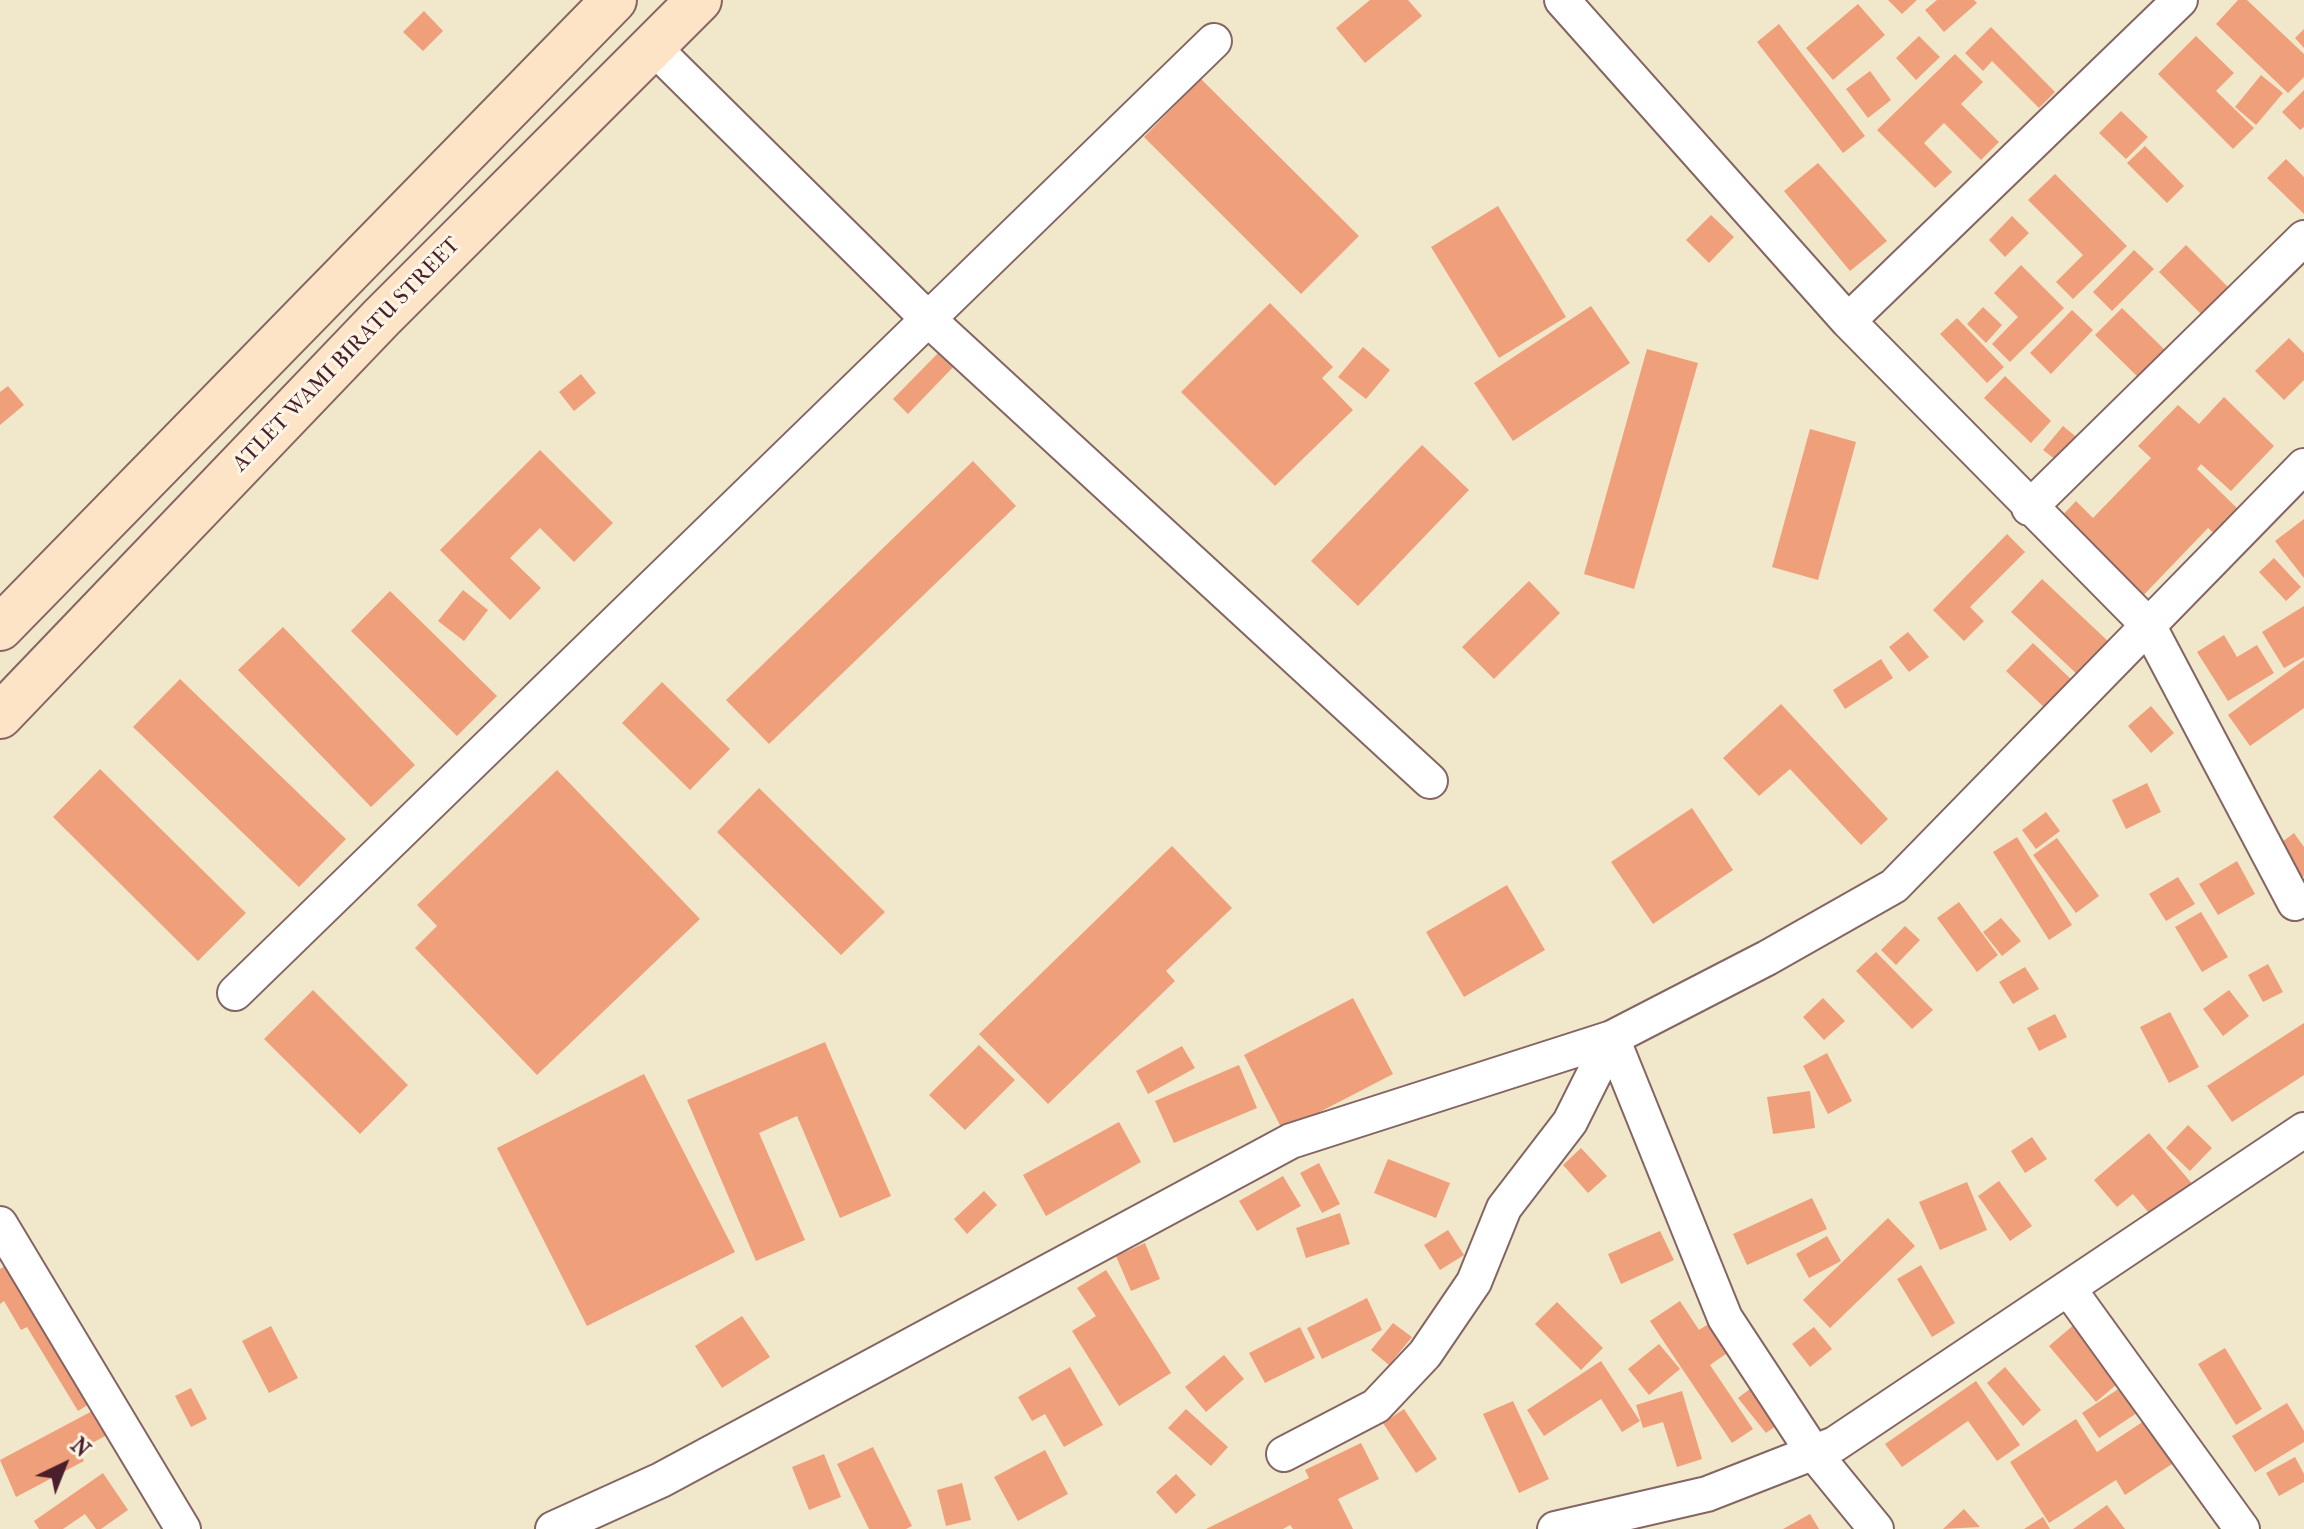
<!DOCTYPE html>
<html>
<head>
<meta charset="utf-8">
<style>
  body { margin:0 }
  #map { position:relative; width:2304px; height:1529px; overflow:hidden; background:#f1e7ca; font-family:"IM FELL French Canon",serif }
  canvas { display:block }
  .north { position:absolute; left:24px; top:1425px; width:80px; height:80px; -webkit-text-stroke:6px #fcf5e5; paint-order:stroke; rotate:43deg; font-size:22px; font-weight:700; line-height:32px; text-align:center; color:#4a1f2b }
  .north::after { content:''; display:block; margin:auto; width:28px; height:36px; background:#4a1f2b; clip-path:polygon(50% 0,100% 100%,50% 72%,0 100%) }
</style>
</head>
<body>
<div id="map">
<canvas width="2304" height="1529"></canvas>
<div class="north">N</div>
</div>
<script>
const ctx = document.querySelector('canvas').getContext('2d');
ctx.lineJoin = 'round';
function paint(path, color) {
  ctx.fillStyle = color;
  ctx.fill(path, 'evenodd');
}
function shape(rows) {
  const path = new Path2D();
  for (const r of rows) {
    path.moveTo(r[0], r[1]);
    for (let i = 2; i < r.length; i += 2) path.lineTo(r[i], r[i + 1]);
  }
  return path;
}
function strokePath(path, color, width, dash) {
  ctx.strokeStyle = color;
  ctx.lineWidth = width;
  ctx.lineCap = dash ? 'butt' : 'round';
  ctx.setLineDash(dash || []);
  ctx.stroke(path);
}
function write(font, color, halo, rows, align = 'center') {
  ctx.font = font + ' "IM FELL French Canon",serif';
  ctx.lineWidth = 6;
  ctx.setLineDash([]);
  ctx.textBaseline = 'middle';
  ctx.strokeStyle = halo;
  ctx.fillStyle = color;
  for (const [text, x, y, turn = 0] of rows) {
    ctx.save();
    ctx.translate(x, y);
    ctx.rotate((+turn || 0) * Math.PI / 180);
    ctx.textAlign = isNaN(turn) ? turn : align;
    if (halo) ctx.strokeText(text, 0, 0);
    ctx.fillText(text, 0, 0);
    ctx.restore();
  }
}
const building = shape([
  [1370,0,1408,0,1422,16,1365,63,1336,28],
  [1888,0,1917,0,1902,14],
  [1937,0,1974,0,1977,3,1944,32,1925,10],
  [2238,0,2247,0,2304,54,2304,77,2288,93,2216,24],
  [1858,4,1885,35,1833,80,1806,48],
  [424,11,443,31,423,51,403,32],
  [1779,24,1865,136,1843,153,1757,42],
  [1991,27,2055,92,2039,108,1992,61,1983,71,1965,53],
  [2304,29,2304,48,2295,38],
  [1919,36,1940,57,1916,80,1896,58],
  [2196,36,2234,73,2216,91,2254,128,2233,149,2158,74],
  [1955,54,1983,82,1961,104,1999,142,1981,160,1944,123,1924,143,1952,172,1935,188,1877,130],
  [1870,71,1891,100,1868,118,1846,89],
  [2261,75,2283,93,2256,125,2235,107],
  [1201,79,1359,236,1301,294,1144,137],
  [2304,90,2304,127,2300,130,2282,112],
  [2121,111,2148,137,2126,159,2099,133],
  [2145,146,2184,186,2167,203,2127,163],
  [2286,159,2304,177,2304,214,2267,178],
  [1818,163,1887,241,1850,271,1784,191],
  [2055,174,2127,246,2073,299,2056,282,2083,255,2028,200],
  [1498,206,1566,317,1499,358,1431,247],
  [1711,215,1734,237,1709,263,1686,240],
  [2012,216,2029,233,2005,257,1989,240],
  [2186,245,2231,290,2204,317,2159,272],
  [2134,250,2154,269,2112,311,2093,292],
  [2021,265,2064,308,2010,362,1992,344,2018,317,1994,293],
  [1270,303,1333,367,1322,378,1353,410,1275,486,1181,392],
  [1591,306,1630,363,1513,441,1474,383],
  [1983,307,2002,325,1986,343,1967,324],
  [2122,308,2166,351,2139,378,2095,335],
  [2072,310,2093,330,2051,374,2030,353],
  [1957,318,2004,367,1987,383,1940,334],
  [2289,338,2304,353,2304,380,2284,400,2255,371],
  [1363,347,1390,370,1366,399,1338,377],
  [943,348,958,362,908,414,893,399],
  [1647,349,1698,363,1634,589,1584,574],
  [581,374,596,393,574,411,559,392],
  [2005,376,2051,421,2031,443,1984,398],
  [8,386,24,405,0,425,0,392],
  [2224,397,2274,446,2231,491,2201,464,2197,469,2242,513,2218,537,2208,528,2136,603,2055,523,2076,501,2093,518,2151,458,2138,446,2178,405,2199,424],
  [2063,426,2080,440,2060,463,2043,450],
  [1810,429,1856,442,1818,580,1772,567],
  [1422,445,1469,490,1358,606,1311,561],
  [540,450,613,523,574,562,540,528,510,558,541,588,510,620,440,550],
  [973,461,1016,506,769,744,726,700],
  [2304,519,2304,578,2275,541],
  [2007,534,2025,552,1970,607,1984,621,1964,641,1933,610],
  [2274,558,2301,587,2286,601,2259,572],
  [2042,579,2110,643,2079,676,2011,612],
  [1529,581,1560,613,1494,679,1462,647],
  [463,590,488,610,464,641,438,621],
  [390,591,497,696,457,736,351,631],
  [2304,606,2304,657,2284,668,2262,632],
  [283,627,415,765,371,807,238,670],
  [1908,632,1929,657,1909,672,1889,647],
  [2224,635,2237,657,2257,645,2274,673,2228,701,2197,652],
  [2033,643,2074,682,2047,710,2006,671],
  [1881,659,1893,678,1845,709,1833,690],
  [2304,660,2304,708,2250,746,2228,715],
  [180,679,346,839,299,887,133,727],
  [662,682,730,749,690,790,622,723],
  [1781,704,1888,819,1861,845,1790,769,1759,796,1723,758],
  [2151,706,2174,733,2151,753,2128,726],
  [100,769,246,913,198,961,53,817],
  [557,770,700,919,537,1075,415,948,437,926,417,905],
  [2147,783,2161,812,2126,829,2112,800],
  [759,788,885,912,841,955,717,832],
  [1692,808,1733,870,1653,924,1611,862],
  [2046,812,2060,831,2036,849,2022,830],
  [2294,833,2304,847,2304,876,2278,896,2254,863],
  [2017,837,2072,925,2049,940,1993,852],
  [2057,838,2099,896,2076,913,2033,855],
  [1172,846,1232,908,1166,971,1175,981,1048,1104,979,1034],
  [2237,861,2255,894,2218,915,2199,884],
  [2178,877,2195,904,2166,921,2149,894],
  [1507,885,1545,950,1464,997,1426,932],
  [1959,902,1998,955,1977,972,1937,918],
  [2201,912,2228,957,2202,972,2175,927],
  [2001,918,2021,941,2002,956,1983,932],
  [1905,926,1920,940,1896,965,1881,950],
  [1876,952,1933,1010,1912,1029,1856,971],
  [2268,964,2283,992,2263,1002,2248,975],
  [2025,967,2039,989,2013,1004,1999,982],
  [313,990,408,1085,360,1134,264,1039],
  [2229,990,2249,1016,2223,1036,2203,1009],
  [1353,998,1393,1074,1283,1131,1244,1055],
  [1823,998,1845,1021,1824,1040,1803,1017],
  [2170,1012,2199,1067,2169,1083,2140,1027],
  [2055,1014,2067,1037,2039,1051,2027,1028],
  [2304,1023,2304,1075,2232,1122,2207,1086],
  [825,1042,891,1196,840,1218,797,1116,759,1133,805,1240,756,1261,687,1100],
  [979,1045,1015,1080,965,1130,929,1095],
  [1182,1046,1195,1068,1148,1094,1136,1071],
  [1827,1053,1852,1101,1828,1114,1803,1066],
  [1239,1065,1257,1108,1174,1143,1155,1101],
  [644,1074,735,1252,587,1326,497,1148],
  [1810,1091,1815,1128,1773,1134,1767,1097],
  [1119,1122,1141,1162,1046,1216,1023,1175],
  [2188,1125,2212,1148,2190,1171,2166,1148],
  [2149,1133,2194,1186,2154,1219,2133,1194,2117,1207,2094,1180],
  [2032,1137,2047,1159,2025,1173,2011,1151],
  [1581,1148,1607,1176,1588,1193,1563,1165],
  [1388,1159,1450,1183,1436,1218,1374,1193],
  [1319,1163,1340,1204,1322,1213,1300,1173],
  [1283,1176,1301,1206,1257,1231,1239,1201],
  [1999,1181,2032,1226,2010,1241,1978,1196],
  [1967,1182,1987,1230,1940,1250,1919,1202],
  [984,1191,997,1205,967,1234,954,1219],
  [1812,1198,1827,1229,1747,1265,1733,1234],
  [1340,1213,1350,1244,1306,1258,1296,1228],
  [1888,1218,1915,1246,1830,1328,1803,1300],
  [1448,1230,1464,1255,1440,1270,1424,1245],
  [1660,1231,1674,1260,1621,1284,1608,1254],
  [1827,1236,1841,1261,1809,1278,1796,1254],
  [1145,1243,1160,1279,1131,1291,1116,1256],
  [21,1257,103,1395,78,1411,27,1327,21,1330,4,1301,0,1304,0,1269],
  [1921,1265,1955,1323,1932,1337,1897,1279],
  [1106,1270,1171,1373,1119,1406,1072,1331,1096,1316,1077,1288],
  [1367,1298,1382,1330,1322,1359,1307,1328],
  [1680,1301,1699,1330,1724,1314,1743,1342,1710,1365,1753,1429,1732,1443,1650,1321],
  [1557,1302,1603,1348,1581,1370,1535,1324],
  [742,1316,770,1357,722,1388,695,1346],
  [1393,1323,1412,1337,1389,1365,1371,1350],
  [2076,1323,2124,1378,2096,1402,2049,1346],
  [271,1326,298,1378,269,1393,242,1341],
  [1300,1327,1315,1358,1265,1383,1249,1353],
  [1814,1327,1832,1349,1810,1367,1792,1344],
  [1659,1344,1680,1369,1649,1395,1628,1369],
  [2225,1348,2262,1409,2236,1425,2198,1364],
  [1224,1355,1244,1379,1206,1412,1185,1387],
  [1601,1361,1640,1421,1622,1432,1601,1399,1544,1436,1527,1410],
  [1070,1367,1103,1425,1064,1447,1045,1414,1032,1421,1018,1397],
  [2005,1367,2041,1410,2023,1426,1987,1383],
  [1976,1381,2020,1445,1997,1461,1968,1421,1902,1467,1885,1444],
  [1759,1382,1787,1418,1766,1433,1738,1398],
  [2126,1384,2143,1409,2099,1438,2082,1413],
  [191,1388,207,1419,191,1427,175,1396],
  [1682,1391,1702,1459,1677,1467,1663,1422,1643,1428,1636,1405],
  [1513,1401,1549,1479,1519,1493,1483,1414],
  [2287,1403,2304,1431,2304,1442,2255,1472,2232,1436],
  [96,1409,109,1434,79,1450,84,1461,16,1497,0,1460],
  [1186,1409,1228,1447,1211,1466,1168,1428],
  [1404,1409,1437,1459,1416,1473,1383,1423],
  [2150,1417,2178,1460,2125,1495,2116,1480,2049,1523,2010,1462,2076,1419,2097,1452],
  [1361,1443,1379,1479,1338,1499,1353,1529,1293,1529,1290,1525,1283,1529,1206,1529,1309,1478,1305,1470],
  [873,1447,912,1526,906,1529,869,1529,837,1464],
  [1045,1450,1068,1494,1018,1521,994,1477],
  [824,1454,841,1497,809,1510,792,1467],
  [2295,1457,2304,1474,2304,1482,2279,1496,2266,1473],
  [103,1473,128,1510,101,1529,96,1529,85,1514,63,1529,39,1529,34,1521],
  [1176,1474,1196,1495,1176,1514,1156,1492],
  [962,1483,971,1520,946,1526,937,1490],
  [2107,1505,2125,1529,2073,1529],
  [1964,1509,1980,1527,1943,1529],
  [1810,1514,1819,1529,1783,1529],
  [2043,1517,2050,1529,2024,1529]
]);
const street = shape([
  [1562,0,1848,321,2148,625,2295,903],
  [652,46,928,319,1430,781],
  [1848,321,2180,0],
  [2029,508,2304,238],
  [235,993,1214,41],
  [1612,1038,1725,1318,1813,1452,1876,1529],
  [0,1224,183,1529],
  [2068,1288,2242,1529],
  [1284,1454,1376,1406,1425,1354,1474,1282,1504,1208,1570,1122,1612,1038],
  [553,1529,661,1480,1291,1141,1612,1038,1767,958,1894,886,2304,466],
  [1555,1529,1707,1494,1835,1444,2304,1130]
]);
const secondary = shape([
  [0,628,614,0],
  [0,716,381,318,699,0]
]);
const streetNames = [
  ["ATLET WAMI BIRATU STREET",347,355,-46]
];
paint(building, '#f09f7b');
strokePath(street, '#846563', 38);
strokePath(secondary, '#846563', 48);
strokePath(street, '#fff', 34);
strokePath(secondary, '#fee4c6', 44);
write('22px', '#4a1f2b', '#fcf5e5', streetNames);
</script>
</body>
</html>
